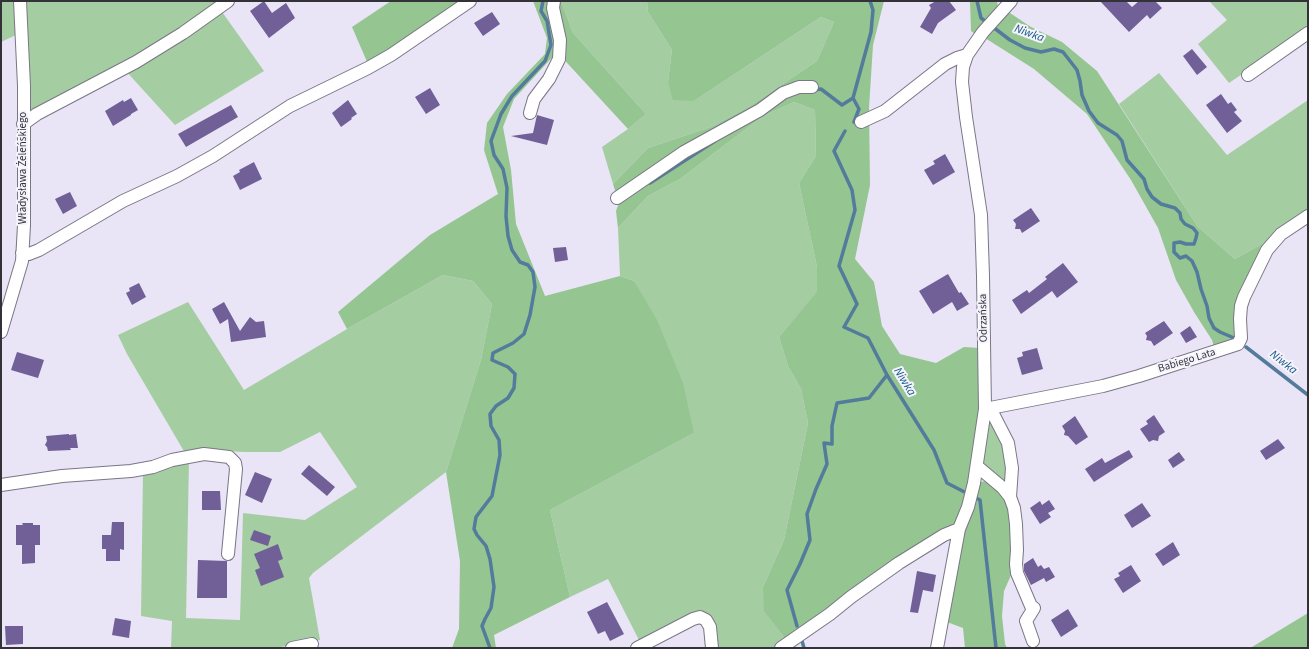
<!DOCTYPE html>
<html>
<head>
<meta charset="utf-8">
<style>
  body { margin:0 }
  #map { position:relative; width:1309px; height:649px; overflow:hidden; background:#e9e4f6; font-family:"Source Sans 3",sans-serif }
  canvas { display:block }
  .frame { position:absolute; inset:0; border:2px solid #343239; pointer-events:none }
</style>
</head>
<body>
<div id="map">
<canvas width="1309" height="649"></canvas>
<div class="frame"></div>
</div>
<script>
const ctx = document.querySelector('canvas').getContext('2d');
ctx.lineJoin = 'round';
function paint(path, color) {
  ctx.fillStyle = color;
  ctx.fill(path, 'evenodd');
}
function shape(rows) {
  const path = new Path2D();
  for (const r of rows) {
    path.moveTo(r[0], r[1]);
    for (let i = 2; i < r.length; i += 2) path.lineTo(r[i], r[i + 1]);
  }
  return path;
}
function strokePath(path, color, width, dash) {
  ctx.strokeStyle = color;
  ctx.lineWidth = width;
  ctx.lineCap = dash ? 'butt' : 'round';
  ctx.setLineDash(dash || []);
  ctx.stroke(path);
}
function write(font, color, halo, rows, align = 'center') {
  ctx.font = font + ' "Source Sans 3",sans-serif';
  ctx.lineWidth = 4;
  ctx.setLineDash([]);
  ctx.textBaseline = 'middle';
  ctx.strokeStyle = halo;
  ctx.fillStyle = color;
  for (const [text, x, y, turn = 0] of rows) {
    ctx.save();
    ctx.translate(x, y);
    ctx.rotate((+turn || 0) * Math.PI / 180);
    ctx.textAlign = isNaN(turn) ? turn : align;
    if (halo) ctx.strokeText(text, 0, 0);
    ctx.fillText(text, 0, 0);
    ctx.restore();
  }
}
const green = shape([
  [1,1,17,1,18,33,14,36,1,42],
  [23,1,221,1,173,35,28,114],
  [561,1,647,1,648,12,672,50,668,82,694,101,821,17,834,22,817,61,750,106,711,127,648,148,613,184,602,147,628,129,646,114,573,33],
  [1209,1,1306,1,1308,4,1308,29,1229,83,1198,44,1227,20],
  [220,9,264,71,175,125,125,70],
  [1159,73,1227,155,1308,100,1308,213,1269,240,1235,259,1198,227,1119,104],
  [794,102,815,110,816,156,799,183,817,267,817,293,779,337,788,366,801,389,808,423,784,540,763,587,787,640,774,648,716,648,708,618,641,644,608,579,570,597,550,510,694,433,634,281,620,276,618,228,648,196,680,179,763,116],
  [443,275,473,281,492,304,481,360,446,472,313,573,309,578,320,640,275,648,171,648,172,621,141,616,143,472,189,459,186,618,240,620,243,513,305,520,357,487,320,432,280,452,244,452,207,450,185,453,127,354,118,335,188,302,244,390,347,329],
  [991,413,1006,444,1008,487,982,464,987,419]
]);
const forest = shape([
  [391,1,460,1,408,39,368,64,352,27],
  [533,1,561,1,573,33,646,114,628,129,557,52,514,99,503,127,511,170,516,224,545,296,620,276,634,281,657,320,683,383,694,433,550,510,570,597,494,635,496,648,452,648,459,629,460,561,446,472,481,360,492,304,473,281,443,275,347,329,338,312,430,235,498,194,484,150,487,123,507,94,545,54,547,38],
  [647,1,884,1,873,45,869,108,870,185,855,259,874,282,882,326,900,354,936,363,964,347,980,348,982,385,973,466,959,521,787,640,764,611,763,587,784,540,808,423,801,389,788,366,779,337,817,292,817,267,799,183,816,156,815,110,794,102,763,116,680,179,648,196,618,228,616,211,619,203,613,184,648,148,711,127,750,106,817,61,834,22,821,17,694,101,673,100,668,82,672,50,648,12],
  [970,1,997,1,998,8,975,34,971,31],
  [1007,11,1031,27,1062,42,1097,71,1198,227,1235,259,1269,240,1237,337,1234,342,1215,350,1212,340,1194,312,1176,280,1158,228,1131,180,1087,114,1034,69,985,38],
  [987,481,994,484,1009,504,1011,518,1012,573,1004,591,1002,616,1005,644,1007,648,965,648,963,628,947,622,961,542,979,482],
  [1308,613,1308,648,1250,648,1252,647]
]);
const stream = shape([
  [977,1,981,18,1010,40,1025,48,1041,52,1054,49,1063,52,1077,70,1080,81,1082,95,1089,111,1098,123,1117,135,1122,141,1127,160,1144,179,1147,189,1152,197,1161,204,1175,208,1180,213,1181,219,1185,224,1193,228,1197,233,1196,238,1194,244,1186,244,1180,242,1174,243,1174,252,1180,258,1186,256,1192,261,1197,272,1201,289,1207,306,1209,318,1214,328,1220,332,1234,338],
  [813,90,821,89,842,105,853,98],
  [854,122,859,109,853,98,871,32,873,10,870,1],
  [845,131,834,151,852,190,855,210,839,266,857,304,844,327,868,338,887,375,934,450,947,483,980,500,996,648],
  [650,183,715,141],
  [1246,347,1308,395],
  [797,626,787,590,800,564,810,540,807,514,816,489,827,464,824,443,832,444,832,426,837,403,869,398,887,375],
  [802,641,804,648],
  [490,648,482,626,485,619,491,608,494,587,490,559,486,546,477,535,474,529,476,517,492,496,500,455,499,440,491,426,490,414,496,406,508,398,514,388,515,374,508,367,492,360,493,353,513,343,524,334,530,315,535,287,533,272,528,265,520,262,512,250,508,236,506,216,507,188,503,169,494,155,491,141,501,114,512,96,545,61,551,45,547,21,541,11,543,1]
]);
const building = shape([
  [264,1,272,13,286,3,295,18,269,38,250,11],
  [936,1,949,1,956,10,938,23,932,34,920,27,931,8,929,5],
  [1100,1,1126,1,1132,7,1139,1,1155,1,1162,8,1150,19,1147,15,1129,32],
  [492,12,500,24,483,36,474,23],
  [1192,49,1207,67,1197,75,1183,56],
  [430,88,440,105,426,114,415,97],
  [1221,94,1228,104,1231,102,1237,110,1234,112,1242,121,1227,133,1206,105],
  [131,98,138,110,131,114,131,115,113,126,105,111,123,100,124,102],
  [348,100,357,114,351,118,352,119,341,127,332,113],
  [231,105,238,117,186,147,178,134],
  [537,115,554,120,547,145,511,136,533,133],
  [945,154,955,172,933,185,924,170,935,164,933,161],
  [254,162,262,179,240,190,233,176,240,172,239,170],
  [70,192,77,206,63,214,55,199],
  [1031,208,1040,221,1022,233,1020,229,1015,229,1016,224,1013,220],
  [566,247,568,260,555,262,553,248],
  [1063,263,1078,282,1057,298,1052,291,1021,314,1012,300,1027,290,1029,293,1047,279,1045,277],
  [948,274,959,293,961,292,969,304,957,311,952,302,933,314,919,291],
  [139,283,146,297,132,305,126,293,130,291,129,288],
  [224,302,240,331,250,317,256,322,264,321,266,337,231,342,228,319,220,324,212,309],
  [1164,321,1173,333,1154,346,1151,341,1146,340,1147,336,1145,333],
  [1190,326,1197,337,1186,343,1180,333],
  [1037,348,1043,369,1022,375,1017,358,1023,356,1022,352],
  [17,352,44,360,38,378,11,370],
  [1154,415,1165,432,1159,436,1158,441,1153,440,1149,442,1140,429,1148,424,1146,421],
  [1075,416,1088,437,1076,445,1068,436,1064,435,1065,431,1062,426],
  [69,434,69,435,76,434,78,448,70,448,71,450,48,451,47,447,45,445,47,441,46,436],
  [1278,439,1285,448,1266,460,1260,451],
  [1129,450,1133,457,1094,482,1085,469,1102,458,1105,463],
  [1179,452,1185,460,1173,468,1168,460],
  [309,465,335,487,327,496,301,474],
  [255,472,272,479,262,503,245,495],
  [202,491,220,491,221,510,202,510],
  [1049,500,1055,509,1048,513,1051,517,1040,524,1030,508,1040,501,1042,505],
  [1142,503,1151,516,1132,528,1124,515],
  [112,522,124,522,124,550,120,549,120,561,106,561,106,549,102,549,102,535,111,535],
  [22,523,33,523,33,525,40,525,40,545,35,545,35,563,22,564,22,545,16,545,16,525,23,525],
  [254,530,271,536,268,546,250,540],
  [1173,542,1180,555,1163,566,1155,554],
  [278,544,283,559,278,561,284,577,261,586,255,570,260,568,254,554],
  [1033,558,1038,567,1041,565,1044,569,1049,567,1055,577,1046,582,1044,578,1031,585,1024,571,1024,564],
  [198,560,227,561,227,598,197,598],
  [1131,565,1141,581,1123,593,1114,579,1120,576,1118,573],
  [917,571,936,575,933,592,923,590,918,613,910,612],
  [607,602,624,634,610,641,605,631,598,634,587,612],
  [1068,609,1078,626,1061,637,1051,620],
  [115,618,131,621,129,638,112,635],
  [5,626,23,626,23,644,6,645]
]);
const minor = shape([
  [1248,75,1308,33],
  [530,113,534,99,549,79,559,59,560,40,553,8,554,1],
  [861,122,885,111,945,64,957,58,967,55],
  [23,124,37,114,136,62,183,33,228,1],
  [617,198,684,152,760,110,783,93,799,87,812,87],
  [22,253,29,254,39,250,123,201,177,176,213,156,290,106,368,68,391,55,470,1],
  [1,332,22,261,24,225,24,86,20,1],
  [990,408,1008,443,1012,468,1010,497,1014,508,1016,524,1017,550,1016,564,1017,573,1031,606,1034,608,1026,621,1033,641],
  [985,409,1103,386,1139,376,1238,344,1241,338,1240,319,1241,306,1244,297,1267,250,1281,234,1308,216],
  [978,467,1003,488,1010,497],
  [1,485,62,476,131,471,153,467,172,460,204,454,229,457,235,463,236,469,228,554],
  [292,648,312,644],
  [637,648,693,619,700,617,706,620,710,627,712,648],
  [781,648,830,614,851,597,899,563,944,535,959,529],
  [937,648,959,529,968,507,974,483,985,409,983,276,981,215,966,117,962,82,963,67,967,55,983,32,1011,1]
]);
const streetNames = [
  ["Władysława Żeleńskiego",24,168,-90],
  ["Odrzańska",984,318,-91],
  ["Babiego Lata",1187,361,-17]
];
const waterNames = [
  ["Niwka",1029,34,20],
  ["Niwka",1283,363,38],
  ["Niwka",904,382,58]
];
paint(green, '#a5cda2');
paint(forest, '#95c591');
strokePath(stream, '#537b9c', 3.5);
paint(building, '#715f98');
strokePath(minor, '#7a7685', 14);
strokePath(minor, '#fff', 12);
write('11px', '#343239', '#f5f3fd', streetNames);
write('italic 12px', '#185a86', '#f5f3fd', waterNames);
</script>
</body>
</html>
